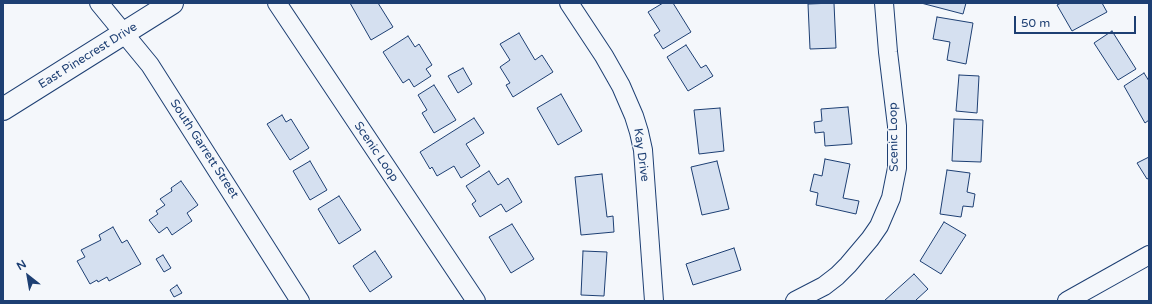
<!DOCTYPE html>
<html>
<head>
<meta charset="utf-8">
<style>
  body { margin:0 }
  #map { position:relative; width:1152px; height:304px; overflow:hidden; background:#f4f7fb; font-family:"Varela Round",sans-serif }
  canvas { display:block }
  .frame { position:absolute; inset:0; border:4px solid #1d3f73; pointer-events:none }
  .north { position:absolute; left:8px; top:256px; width:40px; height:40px; -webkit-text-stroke:3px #f4f7fb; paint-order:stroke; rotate:329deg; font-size:11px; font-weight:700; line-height:16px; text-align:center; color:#1d3f73 }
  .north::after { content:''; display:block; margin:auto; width:14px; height:18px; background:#1d3f73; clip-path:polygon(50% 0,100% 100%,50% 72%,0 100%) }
  .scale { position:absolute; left:1014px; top:16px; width:122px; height:18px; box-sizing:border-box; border:2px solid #1d3f73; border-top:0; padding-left:5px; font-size:12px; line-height:14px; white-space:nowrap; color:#1d3f73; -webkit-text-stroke:3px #f4f7fb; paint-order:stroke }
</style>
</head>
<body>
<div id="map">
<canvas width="1152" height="304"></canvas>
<div class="frame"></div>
<div class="north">N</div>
<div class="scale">50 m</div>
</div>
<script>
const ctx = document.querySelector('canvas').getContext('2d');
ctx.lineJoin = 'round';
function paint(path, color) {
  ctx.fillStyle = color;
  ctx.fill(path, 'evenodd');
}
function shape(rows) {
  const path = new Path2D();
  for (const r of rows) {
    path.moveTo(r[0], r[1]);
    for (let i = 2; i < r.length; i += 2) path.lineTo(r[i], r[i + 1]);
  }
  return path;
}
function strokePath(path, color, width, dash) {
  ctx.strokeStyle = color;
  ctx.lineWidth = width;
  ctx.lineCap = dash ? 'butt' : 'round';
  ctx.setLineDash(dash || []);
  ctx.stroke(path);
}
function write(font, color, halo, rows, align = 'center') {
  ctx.font = font + ' "Varela Round",sans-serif';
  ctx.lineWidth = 3;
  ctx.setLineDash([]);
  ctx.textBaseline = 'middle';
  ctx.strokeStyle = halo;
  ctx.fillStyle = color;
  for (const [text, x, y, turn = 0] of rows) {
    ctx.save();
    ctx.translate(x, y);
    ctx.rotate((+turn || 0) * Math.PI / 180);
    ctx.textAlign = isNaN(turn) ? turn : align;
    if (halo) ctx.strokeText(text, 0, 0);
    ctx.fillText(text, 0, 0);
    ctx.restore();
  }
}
const building = shape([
  [350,3,378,3,393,27,371,40,350,3],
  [663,3,673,3,691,32,663,49,654,35,660,31,648,12,663,3],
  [834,3,836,48,810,49,808,4,834,3],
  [921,3,966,3,963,14,921,3],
  [1061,3,1102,3,1107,12,1072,31,1057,5,1061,3],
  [937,17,973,23,966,64,947,60,950,42,933,39,937,17],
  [1112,31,1136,69,1118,80,1094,43,1112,31],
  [519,33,535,60,542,55,553,72,513,97,506,85,510,83,500,67,510,60,500,44,519,33],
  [408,36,415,47,419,44,432,65,426,69,431,76,414,87,409,79,403,83,383,52,408,36],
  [686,45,701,68,706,65,713,76,688,91,667,57,686,45],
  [463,68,472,84,458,93,448,76,463,68],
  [1144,73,1149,81,1149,120,1145,123,1124,86,1144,73],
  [959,75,979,76,977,113,956,111,959,75],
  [434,85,456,120,434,133,422,113,427,110,418,95,434,85],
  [561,94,582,131,558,145,537,108,561,94],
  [848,107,852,144,825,146,824,132,815,133,814,122,822,121,821,109,848,107],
  [720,108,724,151,699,154,694,110,720,108],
  [282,115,286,122,291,119,309,148,290,160,267,124,282,115],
  [474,118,484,133,466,144,480,166,461,178,454,166,437,176,432,167,430,169,420,152,474,118],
  [954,119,983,120,981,162,952,161,954,119],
  [1149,157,1149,178,1147,179,1137,163,1149,157],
  [825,159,850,164,843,198,859,201,856,214,816,205,818,193,810,191,814,174,822,176,825,159],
  [310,161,327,190,310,200,293,171,310,161],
  [717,161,729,209,702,215,691,167,717,161],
  [947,170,970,173,967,192,975,194,973,207,963,206,961,217,940,214,947,170],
  [489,171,498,185,508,178,522,202,506,212,501,204,480,217,472,204,476,201,466,186,489,171],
  [602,174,607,217,613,216,614,232,581,235,575,177,602,174],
  [181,181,198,205,187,213,192,221,172,235,167,227,159,233,149,220,158,214,156,211,165,205,160,199,172,191,171,188,181,181],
  [339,196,361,230,339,244,318,209,339,196],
  [944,222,966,235,941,274,920,261,944,222],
  [512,224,534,259,511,273,489,237,512,224],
  [113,227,122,243,127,240,141,264,109,281,107,277,98,282,97,280,90,284,77,261,85,257,81,250,101,240,99,235,113,227],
  [734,248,741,270,693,285,686,264,734,248],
  [375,251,392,277,370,292,353,266,375,251],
  [583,251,607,252,604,296,581,295,583,251],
  [163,255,171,268,164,272,156,259,163,255],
  [914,274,928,289,916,300,917,301,884,301,914,274],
  [177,285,182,293,174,297,170,290,177,285]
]);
const minor = shape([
  [99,3,150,65,300,301],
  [277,3,476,301],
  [569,3,604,56,621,86,634,116,639,132,643,150,654,301],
  [795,301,824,286,837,276,848,265,870,239,879,226,891,198,897,168,897,126,888,52,884,3],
  [1067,301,1149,255]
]);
const major = shape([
  [3,109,172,3]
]);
const streetNames = [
  ["East Pinecrest Drive",88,56,-32],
  ["Scenic Loop",894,137,-91],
  ["South Garrett Street",204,149,57],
  ["Scenic Loop",376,152,56],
  ["Kay Drive",641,155,82]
];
paint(building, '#d5e0f0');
strokePath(building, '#1d3f73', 1);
strokePath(minor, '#1d3f73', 20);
strokePath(major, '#1d3f73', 24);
strokePath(minor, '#f4f7fb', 18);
strokePath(major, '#f4f7fb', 22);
write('12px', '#1d3f73', '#f4f7fb', streetNames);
</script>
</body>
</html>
